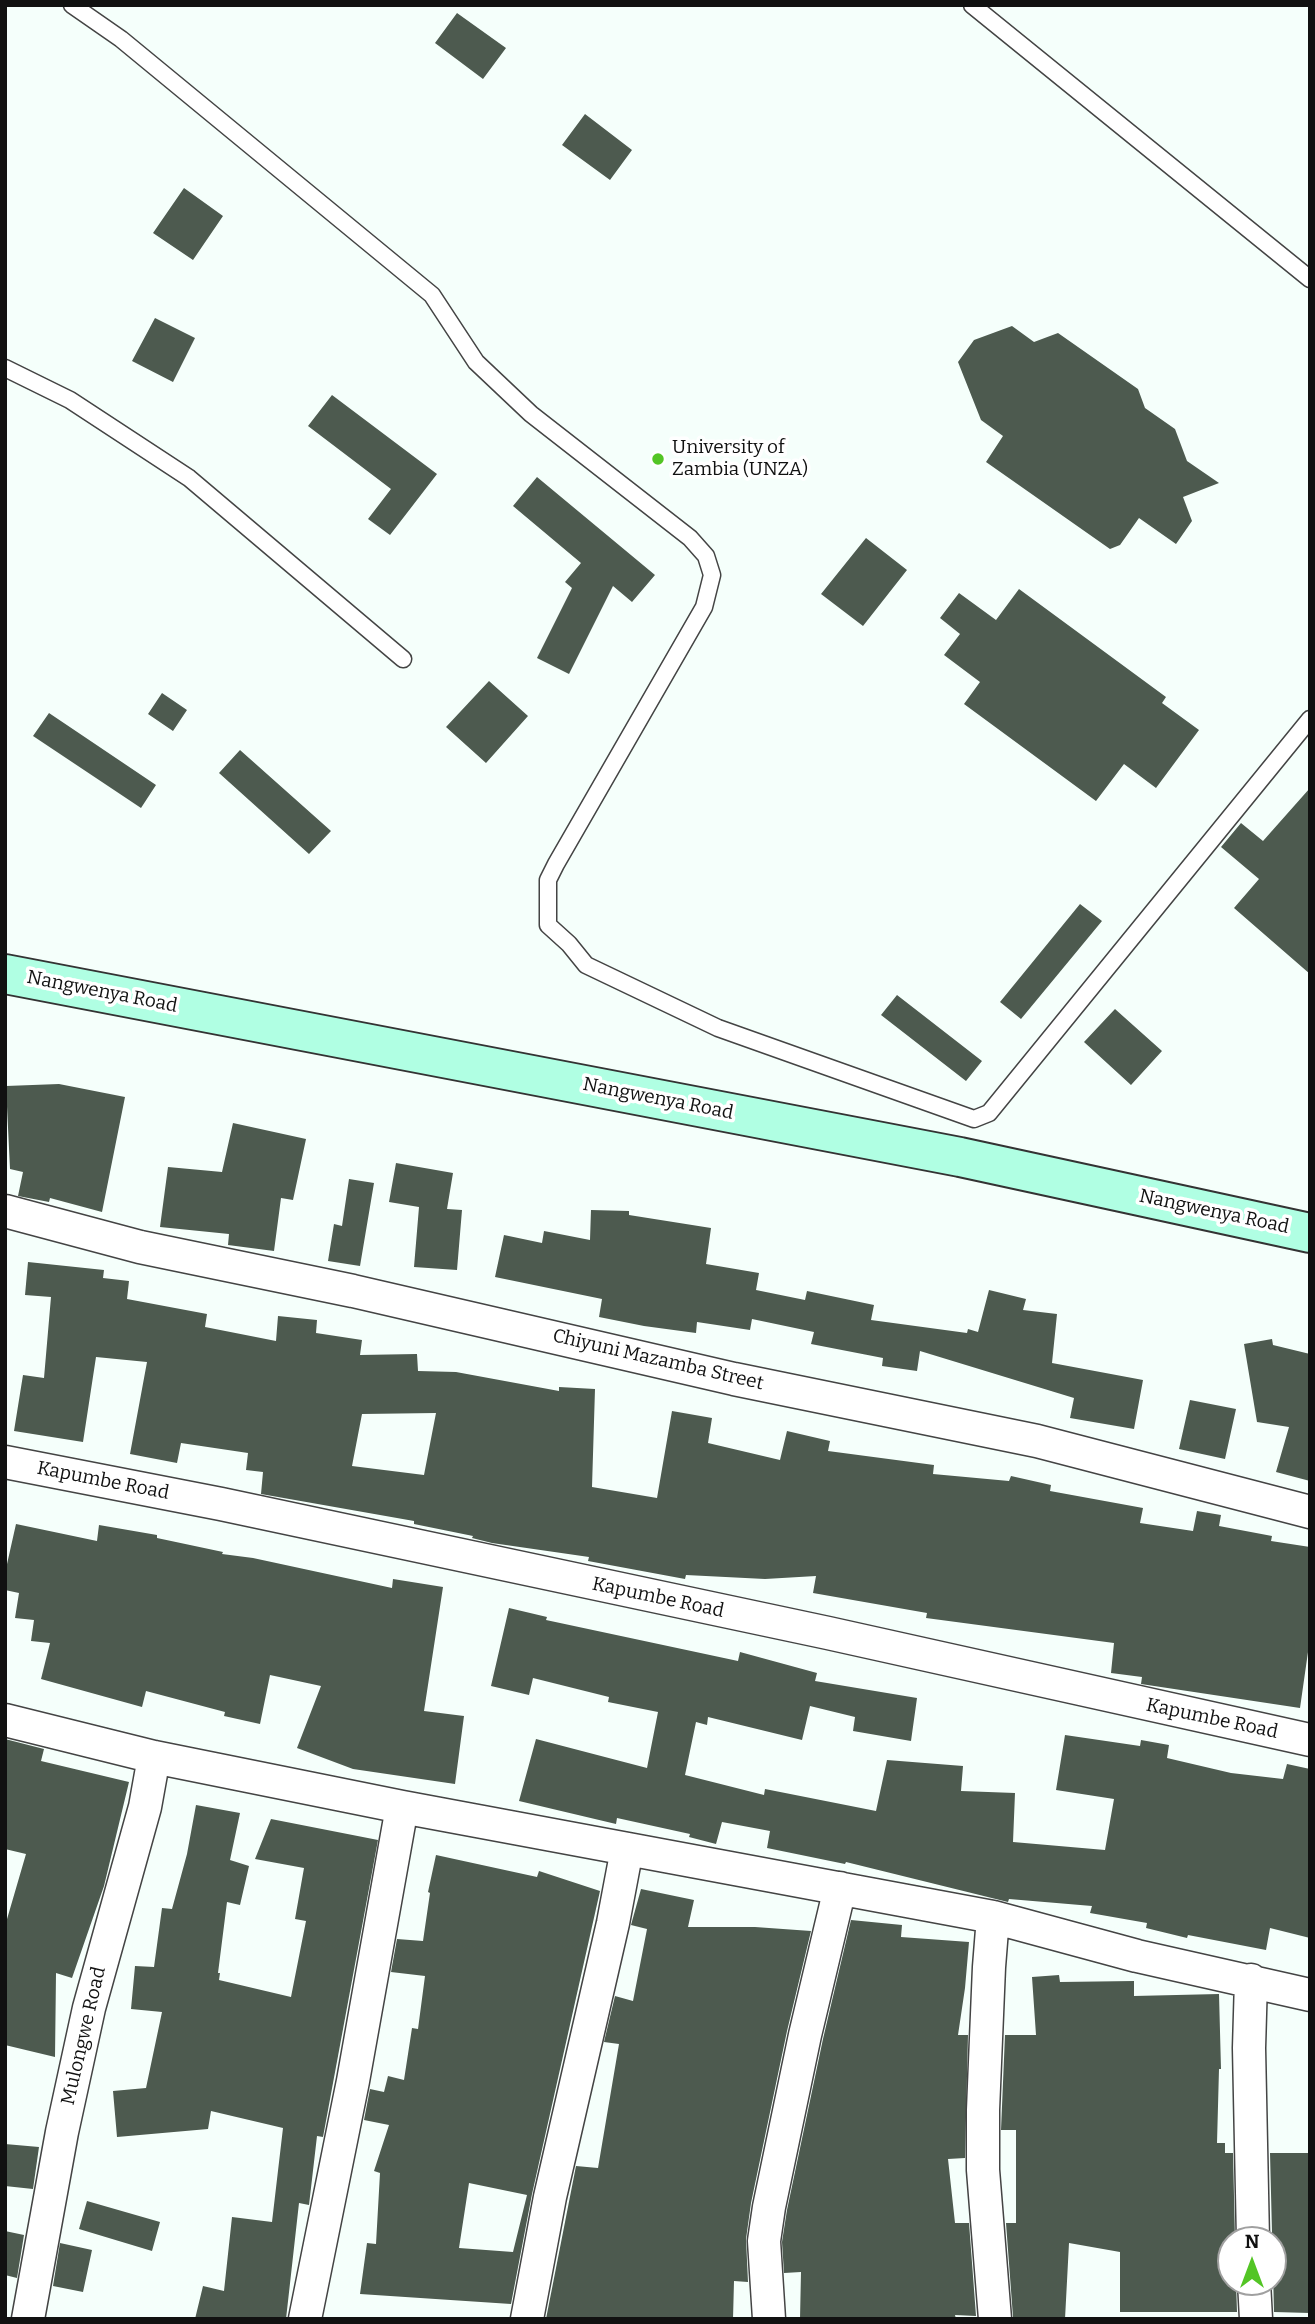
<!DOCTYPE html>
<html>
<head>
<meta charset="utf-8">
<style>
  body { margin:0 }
  #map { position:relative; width:1315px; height:2324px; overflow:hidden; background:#f5fffb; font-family:Bitter,serif }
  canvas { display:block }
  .frame { position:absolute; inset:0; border:7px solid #111; pointer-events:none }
  .north { position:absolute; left:1217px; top:2226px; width:70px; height:70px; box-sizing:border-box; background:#fff; border:2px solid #a0a0a0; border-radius:50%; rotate:0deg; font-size:19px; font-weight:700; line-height:28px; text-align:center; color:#111 }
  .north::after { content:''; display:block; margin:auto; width:24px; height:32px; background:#53c525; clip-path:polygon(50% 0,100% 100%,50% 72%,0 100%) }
</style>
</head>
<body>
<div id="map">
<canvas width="1315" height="2324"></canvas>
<div class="frame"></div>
<div class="north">N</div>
</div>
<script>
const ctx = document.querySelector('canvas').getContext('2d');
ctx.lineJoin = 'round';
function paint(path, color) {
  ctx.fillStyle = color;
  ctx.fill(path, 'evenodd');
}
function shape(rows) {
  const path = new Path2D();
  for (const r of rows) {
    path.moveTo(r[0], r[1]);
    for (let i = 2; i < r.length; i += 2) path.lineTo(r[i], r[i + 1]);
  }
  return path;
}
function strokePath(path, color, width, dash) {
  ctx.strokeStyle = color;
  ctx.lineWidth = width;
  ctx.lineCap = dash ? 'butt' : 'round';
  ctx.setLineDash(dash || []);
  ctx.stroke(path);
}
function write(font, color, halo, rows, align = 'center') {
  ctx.font = font + ' Bitter,serif';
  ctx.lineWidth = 7;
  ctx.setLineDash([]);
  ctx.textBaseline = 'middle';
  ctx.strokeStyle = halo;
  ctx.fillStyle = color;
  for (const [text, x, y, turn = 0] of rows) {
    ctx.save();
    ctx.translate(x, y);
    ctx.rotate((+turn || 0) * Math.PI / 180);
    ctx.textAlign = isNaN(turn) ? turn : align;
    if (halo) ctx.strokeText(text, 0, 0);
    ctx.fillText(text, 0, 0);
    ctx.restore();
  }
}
const building = shape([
  [457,13,506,48,483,79,435,43],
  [585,114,632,150,610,180,562,145],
  [184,188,223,216,193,260,153,233],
  [155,318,195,338,173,382,132,361],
  [1012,326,1034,342,1058,333,1138,389,1145,408,1175,429,1187,461,1219,483,1183,497,1192,521,1176,544,1139,518,1120,545,1110,549,986,462,1003,436,981,420,958,362,974,340],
  [332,395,437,474,390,535,368,519,391,489,308,426],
  [537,477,655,575,632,602,613,586,569,674,537,658,572,588,565,582,581,563,513,506],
  [866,538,907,570,863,626,821,594],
  [1019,589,1166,697,1162,703,1199,730,1156,788,1124,764,1096,801,964,704,980,682,944,655,960,634,940,618,959,593,996,620],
  [489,681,528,716,486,763,446,727],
  [162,693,187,710,173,731,148,714],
  [49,713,156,785,141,808,33,736],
  [240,750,331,831,309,854,219,773],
  [1310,788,1310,974,1234,908,1259,879,1221,847,1241,823,1263,841],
  [1080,904,1102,921,1021,1019,1000,1002],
  [897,995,982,1061,966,1081,881,1015],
  [1115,1009,1162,1051,1131,1085,1084,1042],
  [59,1084,125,1097,102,1212,50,1198,49,1202,18,1196,23,1172,10,1169,6,1086],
  [233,1123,306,1139,293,1200,281,1198,274,1251,228,1245,229,1234,160,1227,168,1167,222,1172],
  [396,1163,453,1173,447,1209,462,1210,457,1270,414,1267,419,1207,389,1202],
  [349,1179,374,1183,360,1266,328,1261,334,1224,342,1226],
  [591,1210,629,1211,629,1215,711,1228,706,1264,759,1273,756,1290,805,1300,807,1291,874,1305,871,1320,967,1333,968,1329,978,1332,989,1290,1026,1299,1023,1310,1057,1314,1052,1363,1143,1380,1134,1429,1070,1418,1074,1398,920,1351,917,1371,882,1366,883,1358,811,1344,814,1332,752,1319,750,1330,697,1322,696,1333,644,1326,599,1317,602,1299,495,1277,504,1235,542,1243,544,1231,590,1240],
  [28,1262,104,1270,103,1278,129,1281,127,1299,207,1314,205,1327,276,1341,278,1316,317,1320,316,1333,362,1340,360,1355,417,1354,418,1371,456,1372,559,1391,559,1387,595,1389,592,1487,657,1498,672,1411,712,1418,708,1443,780,1460,787,1431,830,1441,828,1451,934,1465,933,1474,1009,1481,1011,1476,1051,1485,1050,1491,1143,1508,1140,1523,1193,1531,1197,1511,1221,1515,1219,1526,1272,1536,1271,1541,1310,1547,1310,1638,1300,1708,1141,1684,1142,1677,1111,1673,1114,1643,926,1618,927,1613,813,1593,816,1576,765,1579,686,1575,685,1579,588,1561,589,1557,492,1543,472,1538,473,1536,414,1524,414,1521,261,1494,263,1472,246,1470,248,1453,181,1443,177,1463,130,1454,147,1362,96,1357,83,1442,14,1431,23,1375,44,1378,51,1297,25,1295],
  [436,1413,424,1475,352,1466,362,1414],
  [1272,1339,1273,1345,1310,1354,1310,1481,1276,1472,1289,1427,1257,1422,1244,1344],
  [1190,1400,1236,1409,1225,1459,1179,1449],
  [16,1524,97,1541,99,1525,157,1535,157,1538,223,1552,222,1554,253,1558,392,1588,393,1579,443,1587,424,1711,464,1716,455,1784,353,1769,297,1748,321,1686,270,1675,260,1724,224,1716,225,1712,146,1691,142,1707,41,1679,50,1643,31,1641,34,1620,15,1618,19,1593,5,1590,5,1573],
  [509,1608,547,1617,546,1620,738,1661,740,1652,817,1673,815,1681,917,1698,911,1741,853,1731,855,1717,810,1706,802,1740,708,1717,707,1725,696,1722,685,1775,764,1795,765,1789,876,1811,887,1760,963,1766,961,1791,1015,1793,1013,1842,1105,1850,1114,1799,1056,1790,1065,1735,1140,1746,1141,1740,1169,1745,1167,1758,1231,1773,1283,1779,1287,1764,1310,1769,1310,1938,1270,1928,1266,1950,1188,1935,1187,1938,1146,1928,1147,1923,1090,1913,1092,1906,1009,1899,1008,1902,846,1862,845,1864,767,1848,770,1831,722,1822,716,1844,689,1837,690,1834,617,1818,616,1824,519,1801,536,1739,647,1768,658,1712,608,1702,609,1697,533,1678,529,1695,491,1686],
  [5,1739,44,1749,41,1761,129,1782,104,1886,72,1978,56,1973,55,2057,5,2045,5,1926,26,1854,5,1849],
  [196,1805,240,1813,230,1860,249,1866,240,1905,227,1902,218,1973,220,1973,219,1980,291,1997,306,1921,295,1919,304,1868,255,1859,271,1819,378,1840,323,2137,317,2136,309,2205,299,2203,286,2319,195,2319,203,2286,224,2291,232,2217,272,2222,283,2128,211,2111,208,2129,117,2137,113,2091,146,2088,162,2012,131,2009,135,1966,154,1967,162,1908,172,1909,187,1854],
  [436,1855,537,1877,539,1871,600,1891,532,2194,511,2304,360,2294,367,2243,376,2244,380,2173,374,2171,389,2125,364,2120,370,2089,384,2092,388,2076,404,2080,412,2028,418,2029,425,1976,391,1972,397,1939,423,1941,430,1893,428,1892],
  [469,2183,527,2195,513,2252,459,2248],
  [641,1889,694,1900,688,1927,755,1927,811,1931,787,2031,751,2203,746,2239,748,2282,734,2281,733,2319,546,2319,576,2166,598,2168,619,2044,604,2042,615,1996,633,2001,647,1929,631,1925],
  [851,1920,902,1925,901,1937,969,1942,965,1988,958,2035,968,2035,965,2158,948,2159,955,2223,969,2223,976,2316,955,2315,956,2319,800,2319,801,2272,784,2273,782,2242,787,2210,823,2039],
  [1059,1975,1060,1982,1134,1981,1134,1996,1219,1994,1221,2069,1219,2069,1217,2143,1225,2143,1225,2153,1233,2153,1235,2240,1231,2240,1231,2282,1236,2282,1237,2312,1120,2312,1120,2252,1069,2243,1065,2319,1013,2317,1006,2223,1016,2223,1016,2130,1001,2130,1005,2035,1036,2035,1032,1977],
  [5,2144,39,2147,33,2189,5,2186],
  [1270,2153,1310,2153,1310,2313,1274,2312],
  [87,2201,160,2222,152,2251,79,2229],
  [5,2231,24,2235,17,2278,5,2275],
  [60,2243,92,2250,83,2292,53,2286]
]);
const service = shape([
  [72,5,121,39,432,295,476,362,531,414,690,538,706,556,712,575,704,607,556,864,548,880,548,925,569,944,586,965,718,1028,974,1119,989,1113,1310,719],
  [972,5,1310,279],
  [5,368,70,400,189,478,403,659]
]);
const minor = shape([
  [5,1211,140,1247,353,1291,734,1379,1037,1441,1310,1512],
  [5,1462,221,1504,828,1633,1310,1740],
  [5,1720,154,1757,402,1807,993,1917,1137,1956,1310,1995],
  [993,1917,989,1967,983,2110,983,2170,995,2319],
  [1251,1980,1249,2048,1253,2240],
  [1254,2282,1256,2319],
  [28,2319,62,2132,89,2008,145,1807,154,1757],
  [305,2319,353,2081,402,1807],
  [527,2319,550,2197,613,1923,627,1849],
  [769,2319,764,2241,769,2207,805,2035,840,1888]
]);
const secondary = shape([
  [5,974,960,1157,1310,1233]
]);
const markers = [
  [658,459,7,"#53c525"]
];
const poiNames = [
  ["University of",672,448],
  ["Zambia (UNZA)",672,470]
];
const streetNames = [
  ["Nangwenya Road",102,992,11],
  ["Nangwenya Road",658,1099,11],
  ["Nangwenya Road",1214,1212,12],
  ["Chiyuni Mazamba Street",658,1360,13],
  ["Kapumbe Road",103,1481,11],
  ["Kapumbe Road",658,1598,12],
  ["Kapumbe Road",1212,1719,12],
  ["Mulongwe Road",84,2036,-77]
];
paint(building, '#4d5a4f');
strokePath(service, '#444', 19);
strokePath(minor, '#444', 35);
strokePath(secondary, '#333', 42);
strokePath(service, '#fff', 16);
strokePath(minor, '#fff', 32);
strokePath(secondary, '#b0ffe3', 38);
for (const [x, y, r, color] of markers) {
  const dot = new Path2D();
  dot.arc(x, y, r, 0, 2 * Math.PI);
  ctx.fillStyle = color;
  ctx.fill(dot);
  strokePath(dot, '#fff', 2.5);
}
write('19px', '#111', '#fff', poiNames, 'left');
write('19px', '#111', '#fff', streetNames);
</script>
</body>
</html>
